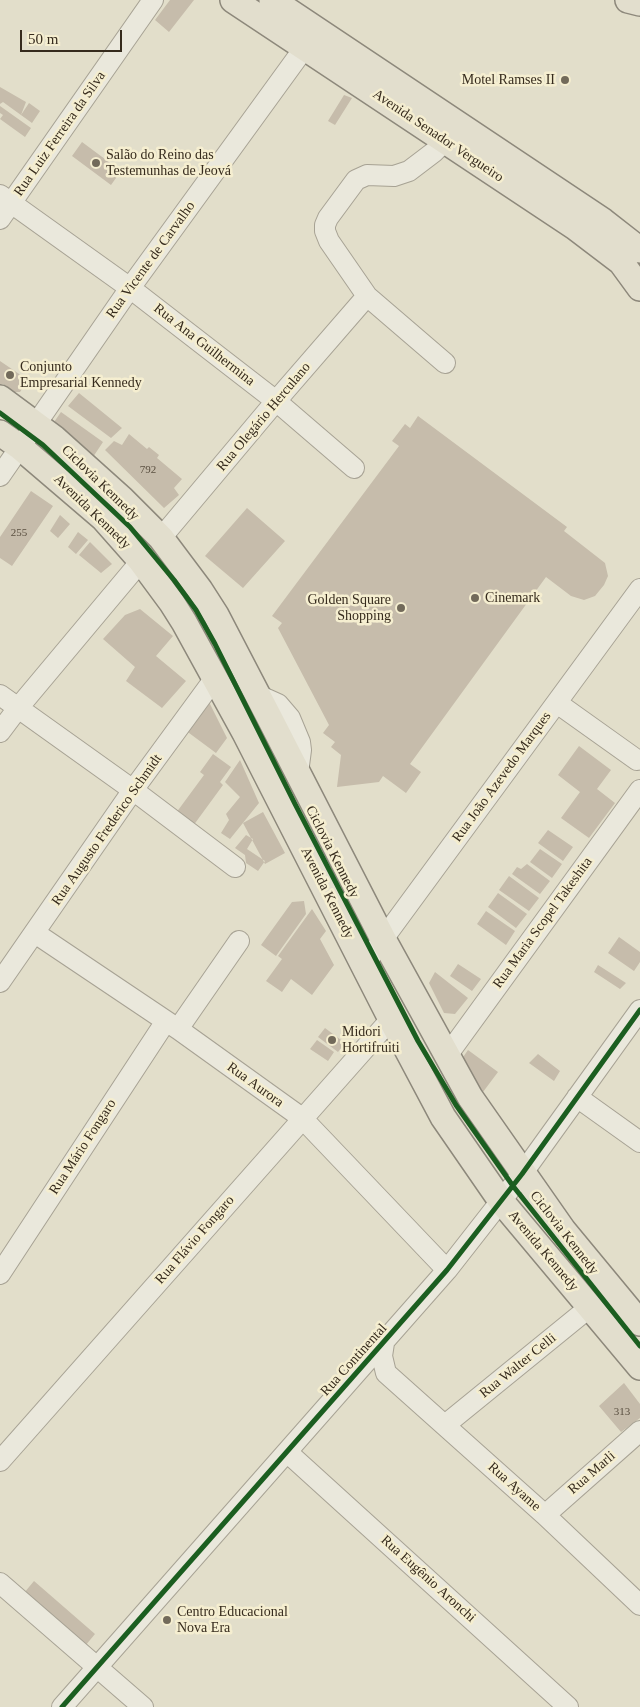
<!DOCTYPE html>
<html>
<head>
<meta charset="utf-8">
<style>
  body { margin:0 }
  #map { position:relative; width:640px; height:1707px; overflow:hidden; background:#e2deca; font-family:"Times New Roman",serif }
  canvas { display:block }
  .scale { position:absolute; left:20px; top:30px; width:102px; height:22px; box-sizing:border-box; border:2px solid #362b1d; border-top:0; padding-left:6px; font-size:15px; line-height:18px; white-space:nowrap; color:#362b1d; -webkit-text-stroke:4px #f5eed0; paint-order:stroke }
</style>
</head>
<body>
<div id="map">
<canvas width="640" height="1707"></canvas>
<div class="scale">50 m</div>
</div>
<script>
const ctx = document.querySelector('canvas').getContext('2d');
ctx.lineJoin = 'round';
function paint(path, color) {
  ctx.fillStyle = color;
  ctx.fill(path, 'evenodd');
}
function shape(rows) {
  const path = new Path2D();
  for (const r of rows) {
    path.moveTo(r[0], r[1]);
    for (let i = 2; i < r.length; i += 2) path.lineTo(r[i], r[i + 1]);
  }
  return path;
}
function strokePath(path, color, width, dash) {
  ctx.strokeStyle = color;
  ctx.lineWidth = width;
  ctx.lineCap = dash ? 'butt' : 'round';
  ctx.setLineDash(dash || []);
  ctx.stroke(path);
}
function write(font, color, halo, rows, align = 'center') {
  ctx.font = font + ' "Times New Roman",serif';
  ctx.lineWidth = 5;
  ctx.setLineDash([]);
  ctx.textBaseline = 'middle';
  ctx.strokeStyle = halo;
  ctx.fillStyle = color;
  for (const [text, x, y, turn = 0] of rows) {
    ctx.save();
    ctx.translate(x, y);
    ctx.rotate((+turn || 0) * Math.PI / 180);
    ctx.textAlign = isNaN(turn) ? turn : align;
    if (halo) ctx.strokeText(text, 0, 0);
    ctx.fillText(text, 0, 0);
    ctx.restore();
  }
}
const building = shape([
  [170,0,194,0,169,32,155,20],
  [0,87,26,102,21,115,29,103,40,111,32,123,3,102,0,104],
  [344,95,352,98,335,125,328,121],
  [0,106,31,128,25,137,0,119,3,115,0,113],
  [82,142,121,171,111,185,72,156],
  [0,361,28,380,20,392,14,392,3,384,0,385],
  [79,393,122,428,111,438,68,406],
  [61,412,103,442,93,457,52,425],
  [418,416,567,527,564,531,605,563,608,576,604,585,595,596,584,600,571,596,546,577,410,764,421,772,406,793,383,776,379,782,337,787,341,755,331,747,335,742,323,733,329,725,278,628,282,623,272,616,399,446,392,441,405,424,410,428],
  [129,434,147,449,149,447,159,455,157,458,182,479,174,488,179,495,164,508,105,450,114,441,122,445],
  [31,491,53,506,12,566,0,558,0,537],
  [247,508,285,541,243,588,205,556],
  [60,515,70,524,58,538,50,531],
  [78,532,88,540,76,554,68,547],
  [90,542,112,564,101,573,79,555],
  [140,609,173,636,156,656,186,681,162,708,126,681,135,667,103,639,125,615],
  [207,698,227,738,216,753,185,730],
  [579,746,611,770,597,789,615,803,589,838,561,818,580,792,558,775],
  [213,754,231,767,220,782,223,785,193,826,176,813,204,775,200,772],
  [240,760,259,803,230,839,221,833,229,820,226,814,240,797,225,782],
  [263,812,285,853,265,864,243,823],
  [548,830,573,847,563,861,538,843],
  [246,835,253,839,247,849,265,861,258,871,246,863,245,855,235,848],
  [540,849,562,864,552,878,530,862],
  [527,864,550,881,540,894,512,874,517,867,521,869],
  [509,876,539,898,529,911,499,890],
  [498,893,527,914,516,928,488,907],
  [304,901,306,914,276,956,261,945,292,902],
  [312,909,326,931,320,939,334,965,312,995,291,979,282,992,266,981,282,959,278,956],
  [486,911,515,931,506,945,477,924],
  [619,937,640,952,640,962,634,971,608,953],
  [458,964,481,979,472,991,450,976],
  [598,965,626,983,620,989,594,972],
  [435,972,468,998,455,1014,444,1013,429,983],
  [325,1028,345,1043,338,1052,318,1037],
  [317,1040,334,1052,328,1061,310,1049],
  [468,1050,498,1072,480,1096,459,1063],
  [538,1054,560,1071,554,1081,529,1063],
  [624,1383,640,1404,640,1418,621,1432,599,1406],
  [34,1581,95,1634,85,1646,24,1593]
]);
const minor = shape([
  [445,141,434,152,409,171,394,176,367,175,356,180,328,218,325,225,325,231,329,241,367,296,445,363],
  [0,195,130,288,276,401,354,468],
  [0,219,153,0],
  [0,476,130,288,305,47],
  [161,538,276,401,367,296],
  [0,695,133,790,235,867],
  [258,695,278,704,290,718,300,742,301,750,298,773],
  [557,703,637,760],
  [0,732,18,708,141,561],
  [35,933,178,1029,302,1118,447,1270],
  [364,965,640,589],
  [0,982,133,790,215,678],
  [178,1029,239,941],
  [446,1057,640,790],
  [577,1097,640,1142],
  [0,1274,166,1021],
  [384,1343,382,1356,386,1373,545,1515,640,1605],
  [445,1425,590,1307],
  [287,1452,568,1707],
  [0,1461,391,1019],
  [545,1515,640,1431],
  [0,1583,143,1707],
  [62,1707,447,1270,522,1174,640,1010]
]);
const major = shape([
  [233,0,575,227,621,262,640,288],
  [272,0,603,221,640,250],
  [628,0,640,3],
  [0,398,54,438,122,499,161,538,200,590,216,615,268,715,383,939,470,1097,563,1230,640,1323],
  [0,433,20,447,103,518,141,561,172,603,184,622,245,733,391,1019,443,1117,501,1201,640,1367]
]);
const cycleway = shape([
  [0,413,43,445,130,527,174,580,196,610,215,644,295,804,418,1041,456,1105,513,1186,640,1346],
  [62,1707,447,1270,522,1174,640,1010]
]);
const markers = [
  [565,80,5,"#726a5a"],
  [96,163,5,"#726a5a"],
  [10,375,5,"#726a5a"],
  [475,598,5,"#726a5a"],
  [401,608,5,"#726a5a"],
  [332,1040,5,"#726a5a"],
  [167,1620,5,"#726a5a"]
];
const numberNames = [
  ["792",148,470],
  ["255",19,533],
  ["313",622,1412]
];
const poiNames = [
  ["Motel Ramses II",555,80,"right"],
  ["Salão do Reino das",106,155],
  ["Testemunhas de Jeová",106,171],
  ["Conjunto",20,367],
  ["Empresarial Kennedy",20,383],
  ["Cinemark",485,598],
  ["Golden Square",391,600,"right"],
  ["Shopping",391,616,"right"],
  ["Midori",342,1032],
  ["Hortifruiti",342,1048],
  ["Centro Educacional",177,1612],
  ["Nova Era",177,1628]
];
const streetNames = [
  ["Rua Luiz Ferreira da Silva",60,134,-55],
  ["Avenida Senador Vergueiro",438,136,34],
  ["Rua Vicente de Carvalho",151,260,-54],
  ["Rua Ana Guilhermina",204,345,38],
  ["Rua Olegário Herculano",264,417,-50],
  ["Ciclovia Kennedy",100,483,44],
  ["Avenida Kennedy",92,512,44],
  ["Rua João Azevedo Marques",502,777,-54],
  ["Rua Augusto Frederico Schmidt",107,830,-55],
  ["Ciclovia Kennedy",332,852,63],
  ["Avenida Kennedy",327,893,63],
  ["Rua Maria Scopel Takeshita",543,923,-54],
  ["Rua Aurora",255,1085,36],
  ["Rua Mário Fongaro",83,1147,-57],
  ["Ciclovia Kennedy",564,1233,52],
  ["Rua Flávio Fongaro",195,1240,-49],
  ["Avenida Kennedy",543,1251,50],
  ["Rua Continental",354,1360,-48],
  ["Rua Walter Celli",518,1366,-39],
  ["Rua Marli",592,1473,-41],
  ["Rua Ayame",514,1487,42],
  ["Rua Eugênio Aronchi",428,1579,42]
];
paint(building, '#c6bcab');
strokePath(minor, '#a7a294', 22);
strokePath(major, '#8d887b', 28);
strokePath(minor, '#eae8dc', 20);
strokePath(major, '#e2decd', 25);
strokePath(cycleway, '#1b5e20', 5);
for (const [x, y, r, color] of markers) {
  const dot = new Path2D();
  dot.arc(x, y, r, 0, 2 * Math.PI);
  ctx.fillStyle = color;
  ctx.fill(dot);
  strokePath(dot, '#f5eed0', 2);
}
write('11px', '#5a4f40', null, numberNames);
write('14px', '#362b1d', '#f5eed0', poiNames, 'left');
write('14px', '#362b1d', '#f5eed0', streetNames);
</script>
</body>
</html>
